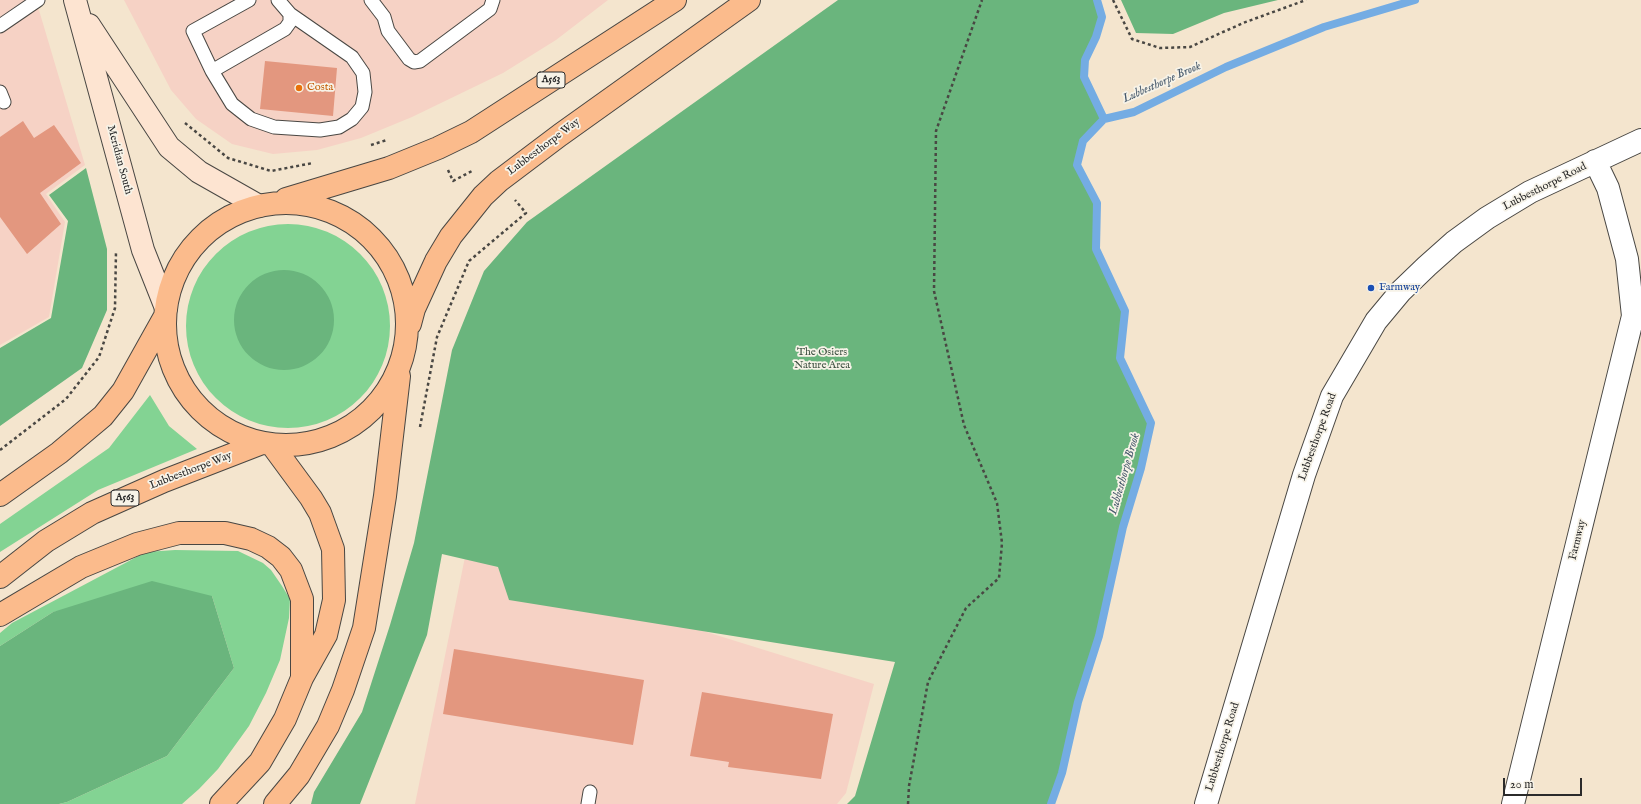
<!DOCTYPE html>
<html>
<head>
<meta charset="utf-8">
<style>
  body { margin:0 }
  #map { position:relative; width:1641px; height:804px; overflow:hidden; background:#f4e5ce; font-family:"IM FELL English",serif }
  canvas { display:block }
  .scale { position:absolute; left:1503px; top:778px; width:79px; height:18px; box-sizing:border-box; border:2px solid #2b2b2b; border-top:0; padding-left:5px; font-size:12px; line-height:14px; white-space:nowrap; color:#2b2b2b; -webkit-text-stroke:3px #f7f3e8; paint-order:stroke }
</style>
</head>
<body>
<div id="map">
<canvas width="1641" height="804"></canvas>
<div class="scale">20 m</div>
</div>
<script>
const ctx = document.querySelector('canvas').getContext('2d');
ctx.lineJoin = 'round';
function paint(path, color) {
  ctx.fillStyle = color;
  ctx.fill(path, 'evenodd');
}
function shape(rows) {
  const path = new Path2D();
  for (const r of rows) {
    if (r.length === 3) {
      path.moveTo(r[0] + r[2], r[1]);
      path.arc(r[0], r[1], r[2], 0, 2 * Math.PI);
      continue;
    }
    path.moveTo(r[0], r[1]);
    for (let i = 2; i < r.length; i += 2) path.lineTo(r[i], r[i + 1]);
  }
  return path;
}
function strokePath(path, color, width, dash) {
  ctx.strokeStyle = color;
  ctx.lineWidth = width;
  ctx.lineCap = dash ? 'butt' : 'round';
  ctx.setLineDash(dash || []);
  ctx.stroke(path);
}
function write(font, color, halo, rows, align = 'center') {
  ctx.font = font + ' "IM FELL English",serif';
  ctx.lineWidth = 3.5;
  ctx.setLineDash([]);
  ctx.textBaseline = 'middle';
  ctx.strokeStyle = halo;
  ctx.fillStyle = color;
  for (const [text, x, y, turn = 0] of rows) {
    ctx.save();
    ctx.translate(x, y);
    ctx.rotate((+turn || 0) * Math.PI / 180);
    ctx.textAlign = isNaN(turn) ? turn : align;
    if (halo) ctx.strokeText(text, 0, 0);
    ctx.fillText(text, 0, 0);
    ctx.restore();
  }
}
const built = shape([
  [0,0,36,0,85,165,46,194,65,222,49,317,0,345],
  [124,0,608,0,556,40,503,73,412,117,361,138,317,150,273,154,232,144,196,119,171,90],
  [465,557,874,684,846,793,837,804,415,804]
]);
const green = shape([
  [288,326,102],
  [150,395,169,426,197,449,98,490,0,552,0,524,109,448],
  [175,550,238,551,263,563,271,570,282,586,290,599,289,618,280,660,266,693,249,726,218,769,199,789,182,804,59,804,67,802,167,756,234,668,212,596,53,612,0,646,0,633,12,623,146,552]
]);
const forest = shape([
  [838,0,1097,0,1102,17,1085,60,1084,77,1092,97,1104,119,1083,141,1077,165,1097,203,1096,249,1125,311,1120,358,1151,423,1141,468,1123,527,1099,636,1078,702,1063,768,1051,804,847,804,855,796,895,662,509,600,498,567,442,554,427,635,360,804,311,804,314,792,362,712,390,625,414,543,452,350,484,271,527,222],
  [1121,0,1278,0,1224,13,1173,34,1136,33],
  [86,168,107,249,107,310,82,368,0,426,0,348,51,318,68,221,49,195],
  [284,320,50],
  [152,581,212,596,234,668,167,756,67,802,59,804,0,804,0,646,53,612]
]);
const stream = shape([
  [1097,0,1102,17,1096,37,1085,60,1084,77,1104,119],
  [1051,804,1062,773,1078,702,1099,636,1123,527,1141,468,1151,423,1120,358,1125,311,1096,249,1097,203,1077,165,1083,141,1104,119,1134,112,1226,67,1324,27,1415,0]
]);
const building = shape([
  [265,61,337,68,333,116,260,109],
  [23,121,34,138,54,125,81,163,40,193,61,224,27,254,0,217,0,137],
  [454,649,644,680,633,745,443,714],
  [702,692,833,714,821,779,728,767,729,762,690,756]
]);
const path = shape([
  [1113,0,1132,39,1160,48,1190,47,1243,23,1306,0],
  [185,123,228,158,271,171,313,163],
  [371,145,387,140],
  [448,170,453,181,472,171],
  [420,427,437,337,469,261,526,213,515,200],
  [0,450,66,399,99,357,115,308,116,251],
  [908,804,909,786,928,682,966,608,999,578,1002,543,997,503,964,425,934,291,936,131,982,0]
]);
const lane = shape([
  [249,0,193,31,212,71,285,29,290,22,290,14,278,0],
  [371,0,384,17,388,31,409,59,414,62,420,61,490,9,493,0],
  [0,26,38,0],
  [212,71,232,104,251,119,274,127,320,130,339,127,352,119,362,107,365,92,363,73,352,57,290,14],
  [0,92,4,102],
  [588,804,590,792]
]);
const street = shape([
  [1206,804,1304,475,1332,396,1376,321,1401,291,1427,266,1454,242,1487,218,1530,192,1641,140],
  [1513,804,1633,316,1627,259,1608,188,1595,161]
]);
const secondary = shape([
  [75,0,143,250,166,308],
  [89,25,169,147,199,172,259,206]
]);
const highway = shape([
  [286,199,389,168,438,148,471,132,675,0],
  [286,324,121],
  [410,324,414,309,436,261,451,236,483,196,499,181,560,135,749,0],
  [0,495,59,453,103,416,123,391,165,316],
  [0,577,46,541,92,513,164,481,262,443],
  [0,615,81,567,137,544,179,533,225,533,251,539,268,547,281,557,291,570,302,599,302,678],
  [221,804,260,762,285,719,302,678,326,635,334,600,333,549,320,513,311,498,272,445],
  [275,804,299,775,328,726,343,690,364,628,385,496,399,376]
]);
const markers = [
  [299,88,4,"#e8710a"],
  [1371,288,4,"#1a4fb4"]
];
const shields = [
  [551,80,28],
  [125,498,28]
];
const shieldNames = [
  ["A563",551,80],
  ["A563",125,498]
];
const foodNames = [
  ["Costa",307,88]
];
const streetNames = [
  ["Lubbesthorpe Way",544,147,-37],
  ["Meridian South",119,160,75],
  ["Lubbesthorpe Road",1545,187,-27],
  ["Lubbesthorpe Road",1318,437,-70],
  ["Lubbesthorpe Way",191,471,-21],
  ["Farmway",1578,540,-76],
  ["Lubbesthorpe Road",1223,747,-73]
];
const transitNames = [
  ["Farmway",1379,288]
];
const parkNames = [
  ["The Osiers",822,353],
  ["Nature Area",822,366]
];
const waterNames = [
  ["Lubbesthorpe Brook",1162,83,-24],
  ["Lubbesthorpe Brook",1125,474,-74]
];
paint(built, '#f6d2c5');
paint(green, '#83d393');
paint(forest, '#6ab57d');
strokePath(stream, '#74ace3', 8);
paint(building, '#e3977f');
strokePath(lane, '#494743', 15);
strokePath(street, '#494743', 24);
strokePath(secondary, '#494743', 24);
strokePath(highway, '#494743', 24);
strokePath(path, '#494743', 2.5, [3, 3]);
strokePath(lane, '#fff', 13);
strokePath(street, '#fff', 22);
strokePath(secondary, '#fde4d1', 22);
strokePath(highway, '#fbbb8c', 22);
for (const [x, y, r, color] of markers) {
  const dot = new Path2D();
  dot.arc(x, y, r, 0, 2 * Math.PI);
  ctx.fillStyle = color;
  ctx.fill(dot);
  strokePath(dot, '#f7f3e8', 1.5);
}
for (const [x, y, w] of shields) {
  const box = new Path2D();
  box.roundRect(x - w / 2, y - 8, w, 16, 3);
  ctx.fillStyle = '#f7f3e8';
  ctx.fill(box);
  strokePath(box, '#2b2b2b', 1);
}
write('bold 10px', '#2b2b2b', null, shieldNames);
write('11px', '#c56008', '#f7f3e8', foodNames, 'left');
write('11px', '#2b2b2b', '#f7f3e8', streetNames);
write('11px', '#164399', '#f7f3e8', transitNames, 'left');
write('11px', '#415545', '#f7f3e8', parkNames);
write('italic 12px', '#45586b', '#f7f3e8', waterNames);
</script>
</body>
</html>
